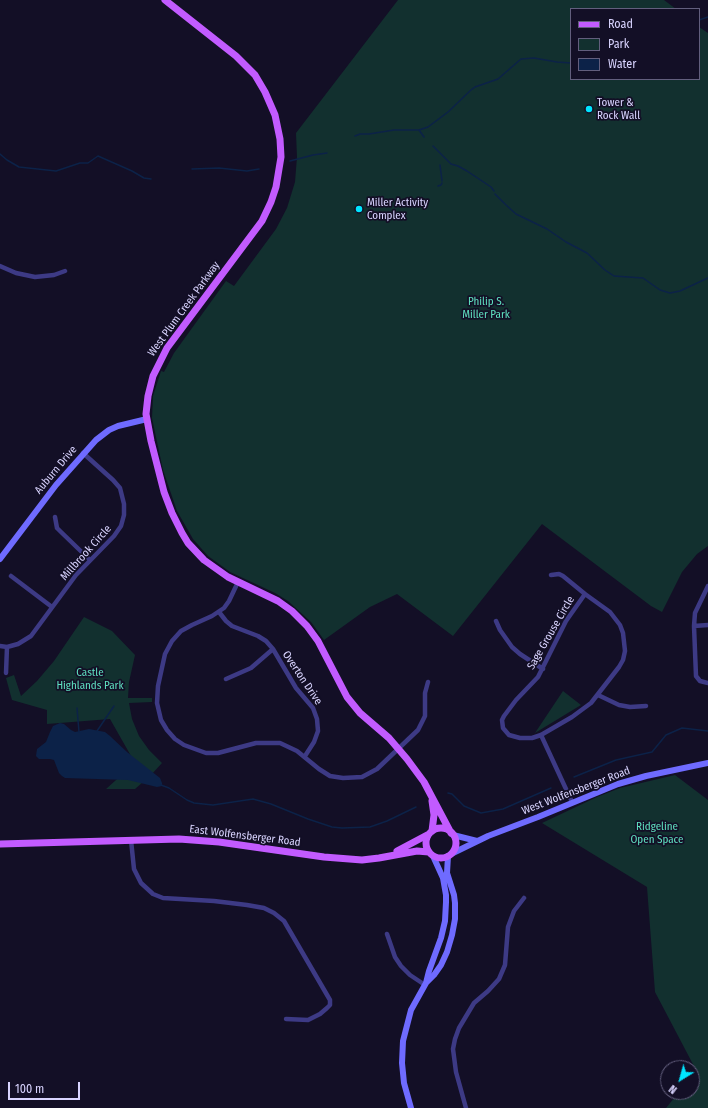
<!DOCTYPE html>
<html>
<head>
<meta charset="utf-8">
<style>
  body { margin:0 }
  #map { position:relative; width:708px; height:1108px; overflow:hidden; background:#130f26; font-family:"Fira Sans Condensed",sans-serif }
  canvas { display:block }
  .legend { position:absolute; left:570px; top:8px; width:130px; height:72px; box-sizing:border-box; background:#130f26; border:1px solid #625e7d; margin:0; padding:5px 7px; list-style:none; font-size:12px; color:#d9d4ff }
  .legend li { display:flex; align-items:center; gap:8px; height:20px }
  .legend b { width:20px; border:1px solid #625e7d }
  .north { position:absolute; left:660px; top:1060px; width:40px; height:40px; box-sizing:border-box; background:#130f26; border:1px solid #625e7d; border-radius:50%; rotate:217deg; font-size:11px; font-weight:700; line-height:16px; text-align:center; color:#d9d4ff }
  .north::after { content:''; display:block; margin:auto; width:14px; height:18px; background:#00e5ff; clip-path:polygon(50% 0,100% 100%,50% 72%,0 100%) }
  .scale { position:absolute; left:8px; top:1082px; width:72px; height:18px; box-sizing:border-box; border:2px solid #d9d4ff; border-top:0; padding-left:5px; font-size:12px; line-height:14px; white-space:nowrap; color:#d9d4ff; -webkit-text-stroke:3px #130f26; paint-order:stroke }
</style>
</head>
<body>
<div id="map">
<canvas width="708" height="1108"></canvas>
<ul class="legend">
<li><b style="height:5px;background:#c25bff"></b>Road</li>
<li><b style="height:11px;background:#12302f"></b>Park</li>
<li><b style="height:11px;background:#0c2248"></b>Water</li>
</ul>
<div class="north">N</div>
<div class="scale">100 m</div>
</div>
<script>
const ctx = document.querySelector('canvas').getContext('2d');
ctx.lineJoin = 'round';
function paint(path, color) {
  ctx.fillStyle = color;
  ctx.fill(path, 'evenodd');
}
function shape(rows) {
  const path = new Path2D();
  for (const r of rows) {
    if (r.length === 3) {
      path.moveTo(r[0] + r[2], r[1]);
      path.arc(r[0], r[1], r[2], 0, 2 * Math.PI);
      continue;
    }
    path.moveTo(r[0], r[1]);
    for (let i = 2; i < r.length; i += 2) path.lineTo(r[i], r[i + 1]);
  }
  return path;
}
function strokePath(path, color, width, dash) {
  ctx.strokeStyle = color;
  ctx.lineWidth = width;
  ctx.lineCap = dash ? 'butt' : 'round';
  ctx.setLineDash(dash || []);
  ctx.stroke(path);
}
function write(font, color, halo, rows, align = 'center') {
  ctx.font = font + ' "Fira Sans Condensed",sans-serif';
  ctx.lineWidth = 3.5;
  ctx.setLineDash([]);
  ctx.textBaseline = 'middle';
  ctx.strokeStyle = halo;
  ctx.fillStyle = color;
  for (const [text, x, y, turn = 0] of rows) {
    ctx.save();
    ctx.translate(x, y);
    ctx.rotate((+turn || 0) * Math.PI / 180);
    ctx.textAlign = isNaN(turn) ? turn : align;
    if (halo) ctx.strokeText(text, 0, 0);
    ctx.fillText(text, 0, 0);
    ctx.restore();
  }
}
const green = shape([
  [398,0,664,0,676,9,571,9,571,79,699,79,699,27,708,33,708,546,697,554,682,572,662,612,651,606,542,524,453,636,397,594,370,607,324,640,311,622,288,601,275,593,230,572,208,556,193,539,177,511,163,470,152,418,153,396,161,371,164,372,174,353,226,281,234,286,276,229,287,208,295,182,297,157,296,133],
  [84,617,112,631,135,655,129,682,128,698,152,698,152,702,129,703,132,719,139,736,149,750,162,763,151,775,135,789,106,789,135,763,110,719,47,724,47,710,12,700,6,678,14,675,21,696,37,681,54,661],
  [563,691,581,705,535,733],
  [675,775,708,800,708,1108,666,1108,679,1092,692,1092,692,1075,696,1070,655,992,647,887,542,823,597,797,620,788]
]);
const water = shape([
  [60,723,64,724,71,730,75,732,89,729,105,732,110,736,127,752,160,778,162,783,162,786,157,787,128,780,65,778,62,776,59,773,54,760,50,759,39,759,36,756,37,749,46,742,50,732,53,726]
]);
const stream = shape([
  [699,20,708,17],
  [419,130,424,137],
  [355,136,360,134,369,134,394,130,419,130,428,127,448,112,471,90,475,87,498,79,521,59,534,58,557,62,571,63],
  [433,146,451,164,458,166,467,171,491,187,494,191],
  [0,154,7,160,19,167,56,171,80,163,88,163,98,156,132,171,144,178,151,179],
  [290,161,313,155,327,153],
  [440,165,442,181],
  [192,169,219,168,247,171,259,169],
  [438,186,441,185,442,183],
  [495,194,505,204],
  [506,205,516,214,547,229,566,242,587,253,605,270,614,276,643,278,660,290,670,293,680,291,708,278],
  [77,708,79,732],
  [97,731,114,706],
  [574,777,616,760,652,752,666,735,682,728,708,731],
  [161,785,169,788,187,800,194,803,213,805,253,799,271,804,308,819,332,827,342,828,370,827,387,821,416,807],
  [448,793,452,794,464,806,481,813,503,809,551,788]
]);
const street = shape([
  [0,266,16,273,35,277,54,275,65,271],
  [55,517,57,528,61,532,90,560],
  [551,575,559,574,563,576,585,594],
  [11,576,52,607],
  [238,582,229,601,224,608,212,616,192,625,181,631,172,641,165,654,158,686,157,703,161,720,167,730,175,739,184,745,206,753,218,753,256,743,280,743,297,751,319,769,330,776,343,778,362,777,377,769,418,730,425,716,425,693,428,682],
  [708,586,695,613,694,626,696,676,700,681,708,683],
  [585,594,610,612,620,625,623,633,625,651,623,660,619,667,591,703,572,717,541,735,532,738,520,738,509,735,503,728,502,720,504,716,516,700,538,677,566,621,585,594],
  [219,612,226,621,232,626,258,636,266,641,273,649,296,688,313,708,317,719,318,731,314,742,305,756],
  [496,621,500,630,512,647,520,654,543,669],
  [694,626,708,625],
  [0,646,7,647,18,644,31,636,76,575,114,536,121,526,124,515,124,504,120,488,113,480,83,453],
  [6,673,7,647],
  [226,679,251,668,273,649],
  [598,695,619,705,630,707,646,706],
  [541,735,572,802],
  [131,840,134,869,141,883,153,894,163,898,214,901,247,905,264,908,274,913,284,921,330,1000,330,1005,327,1008,320,1014,308,1020,286,1019],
  [387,934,395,957,401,966,410,975,425,985],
  [466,1108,456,1072,453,1049,455,1039,459,1028,474,1003,488,991,499,979,505,965,508,927,514,911,524,898]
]);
const secondary = shape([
  [0,559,56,485,96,440,109,430,118,426,147,419],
  [453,835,477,841],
  [451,854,488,836,538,817,618,784,646,776,708,763],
  [426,983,429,971,441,938,445,921,446,902,446,895,443,878,433,856],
  [411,1108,404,1083,402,1063,403,1041,411,1010,426,983,434,975,441,965,447,952,452,935,455,919,455,903,454,895,447,873,448,856]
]);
const primary = shape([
  [165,0,236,56,255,75,265,92,275,115,280,139,281,157,276,187,271,202,262,221,167,348,153,376,148,396,146,414,151,441,164,492,172,513,182,533,188,543,204,560,228,577,278,601,292,611,307,626,318,641,347,697,360,713,389,738,407,759,424,782,451,833],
  [432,801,434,815,432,831],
  [441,843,15],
  [0,844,179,839,219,842,324,857,362,860,379,858,417,851,429,852],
  [397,851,429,834]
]);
const markers = [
  [589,109,4,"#00e5ff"],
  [359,209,4,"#00e5ff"]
];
const poiNames = [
  ["Tower &",597,103],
  ["Rock Wall",597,116],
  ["Miller Activity",367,203],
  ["Complex",367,216]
];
const parkNames = [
  ["Philip S.",486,302],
  ["Miller Park",486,315],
  ["Castle",90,673],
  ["Highlands Park",90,686],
  ["Ridgeline",657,827],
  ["Open Space",657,840]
];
const streetNames = [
  ["West Plum Creek Parkway",184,309,-54],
  ["Auburn Drive",56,470,-50],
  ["Millbrook Circle",86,553,-48],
  ["Sage Grouse Circle",551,633,-60],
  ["Overton Drive",302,678,56],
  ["West Wolfensberger Road",576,791,-21],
  ["East Wolfensberger Road",245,836,7]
];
paint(green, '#12302f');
paint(water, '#0c2248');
strokePath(stream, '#0c2248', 1.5);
strokePath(street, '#3d3a85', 4.5);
strokePath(secondary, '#6f6bff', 6);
strokePath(primary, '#c25bff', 7);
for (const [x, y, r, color] of markers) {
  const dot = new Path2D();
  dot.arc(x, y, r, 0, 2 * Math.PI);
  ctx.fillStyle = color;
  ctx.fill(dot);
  strokePath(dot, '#130f26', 1.5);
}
write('11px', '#d9d4ff', '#130f26', poiNames, 'left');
write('11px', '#5fe0c0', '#130f26', parkNames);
write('11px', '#d9d4ff', '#130f26', streetNames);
</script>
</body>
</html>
